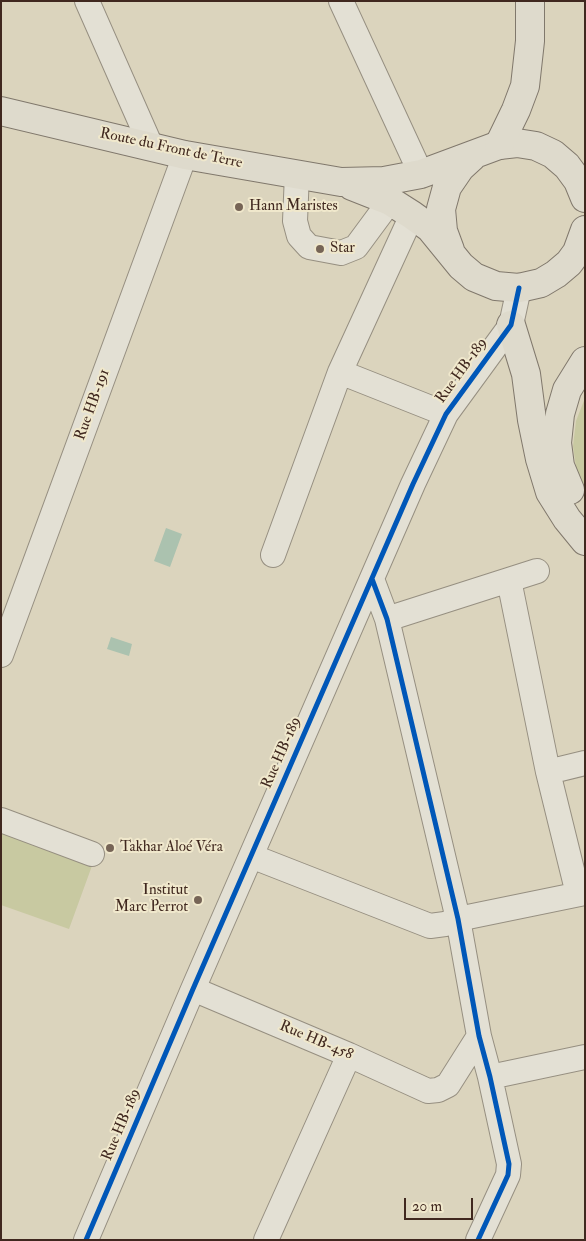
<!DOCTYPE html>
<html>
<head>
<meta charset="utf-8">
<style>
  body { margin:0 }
  #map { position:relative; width:586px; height:1241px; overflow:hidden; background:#dbd4bd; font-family:"IM FELL Double Pica",serif }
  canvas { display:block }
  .frame { position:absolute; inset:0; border:2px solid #40281f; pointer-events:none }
  .scale { position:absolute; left:404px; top:1198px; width:69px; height:22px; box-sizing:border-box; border:2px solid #40281f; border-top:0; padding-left:6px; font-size:15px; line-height:18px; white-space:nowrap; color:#40281f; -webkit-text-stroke:4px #f0e8cc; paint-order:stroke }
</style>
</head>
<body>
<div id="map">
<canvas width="586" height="1241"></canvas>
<div class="frame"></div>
<div class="scale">20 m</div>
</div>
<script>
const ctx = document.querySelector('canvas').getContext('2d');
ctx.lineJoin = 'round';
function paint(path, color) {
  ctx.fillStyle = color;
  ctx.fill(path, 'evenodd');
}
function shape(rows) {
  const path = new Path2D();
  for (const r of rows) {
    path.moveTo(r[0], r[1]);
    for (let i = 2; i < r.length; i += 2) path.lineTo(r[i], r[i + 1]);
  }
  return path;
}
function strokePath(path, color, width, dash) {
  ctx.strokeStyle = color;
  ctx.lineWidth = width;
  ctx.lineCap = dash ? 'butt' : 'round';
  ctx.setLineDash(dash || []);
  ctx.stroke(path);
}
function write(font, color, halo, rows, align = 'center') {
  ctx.font = font + ' "IM FELL Double Pica",serif';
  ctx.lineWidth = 4;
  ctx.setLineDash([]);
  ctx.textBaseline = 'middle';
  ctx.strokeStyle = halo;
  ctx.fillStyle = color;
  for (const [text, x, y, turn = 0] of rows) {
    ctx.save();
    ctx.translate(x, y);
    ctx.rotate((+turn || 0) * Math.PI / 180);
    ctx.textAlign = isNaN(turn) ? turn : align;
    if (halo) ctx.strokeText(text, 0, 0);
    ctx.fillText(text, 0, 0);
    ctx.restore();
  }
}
const green = shape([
  [585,398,585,486,577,474,573,446,576,421],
  [1,830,93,863,69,929,1,905]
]);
const water = shape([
  [166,528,182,534,170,567,154,561],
  [111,637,132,644,129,656,107,649]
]);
const minor = shape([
  [87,1,151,146],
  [341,1,421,174],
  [297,174,295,221,299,236,309,247,341,253,356,247,390,201],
  [340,372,446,414],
  [273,555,340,372,412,215],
  [372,579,387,619,458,919,479,1036,490,1077,509,1164,508,1175,478,1240],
  [509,580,548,772,578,894],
  [387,619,537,571],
  [1,655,185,155],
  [548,772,585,763],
  [1,820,92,854],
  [251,856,430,926,445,924,458,919,585,893],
  [193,989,349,1055,428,1091,438,1090,448,1085,479,1036],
  [490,1077,585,1057],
  [86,1240,193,989,413,484,446,414,511,325,519,288],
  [266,1240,349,1055]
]);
const major = shape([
  [1,111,185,155,341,182,384,181,421,174,499,145,517,143,536,146,553,154,567,166,578,181,585,198],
  [352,186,390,201,412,215,430,228,461,266,474,277,496,286,519,288,541,283,556,274,569,263,577,252,585,230],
  [450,250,443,231,441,209,447,187,460,168,472,157]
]);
const highway = shape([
  [499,145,516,110,525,86,530,41,530,1],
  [511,325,526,374,532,420,540,459,550,492,567,519,585,541],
  [570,490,560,466,557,443,560,414,567,390,585,361]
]);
const cycleway = shape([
  [372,579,387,619,458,919,479,1036,490,1077,509,1164,508,1175,478,1240],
  [86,1240,193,989,413,484,446,414,511,325,519,288]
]);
const markers = [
  [239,207,5,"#766456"],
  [320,249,5,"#766456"],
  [110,848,5,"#766456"],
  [198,900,5,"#766456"]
];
const streetNames = [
  ["Route du Front de Terre",171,149,12],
  ["Rue HB-189",462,371,-54],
  ["Rue HB-191",93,405,-70],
  ["Rue HB-189",282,753,-66],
  ["Rue HB-458",316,1041,23],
  ["Rue HB-189",122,1125,-67]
];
const poiNames = [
  ["Hann Maristes",249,207],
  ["Star",330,249],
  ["Takhar Aloé Véra",120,848],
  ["Institut",188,891,"right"],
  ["Marc Perrot",188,908,"right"]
];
paint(green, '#c8c9a1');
paint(water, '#abc2af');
strokePath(minor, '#968f81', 26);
strokePath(major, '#80786c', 30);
strokePath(highway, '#80786c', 30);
strokePath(minor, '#e3e0d4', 24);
strokePath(major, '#dedacc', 28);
strokePath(highway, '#dedacc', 28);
strokePath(cycleway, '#0057b8', 5);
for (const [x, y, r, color] of markers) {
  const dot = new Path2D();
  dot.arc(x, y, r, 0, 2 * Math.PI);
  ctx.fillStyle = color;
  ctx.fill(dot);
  strokePath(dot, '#f0e8cc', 2);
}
write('15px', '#40281f', '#f0e8cc', streetNames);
write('15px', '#40281f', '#f0e8cc', poiNames, 'left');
</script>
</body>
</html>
